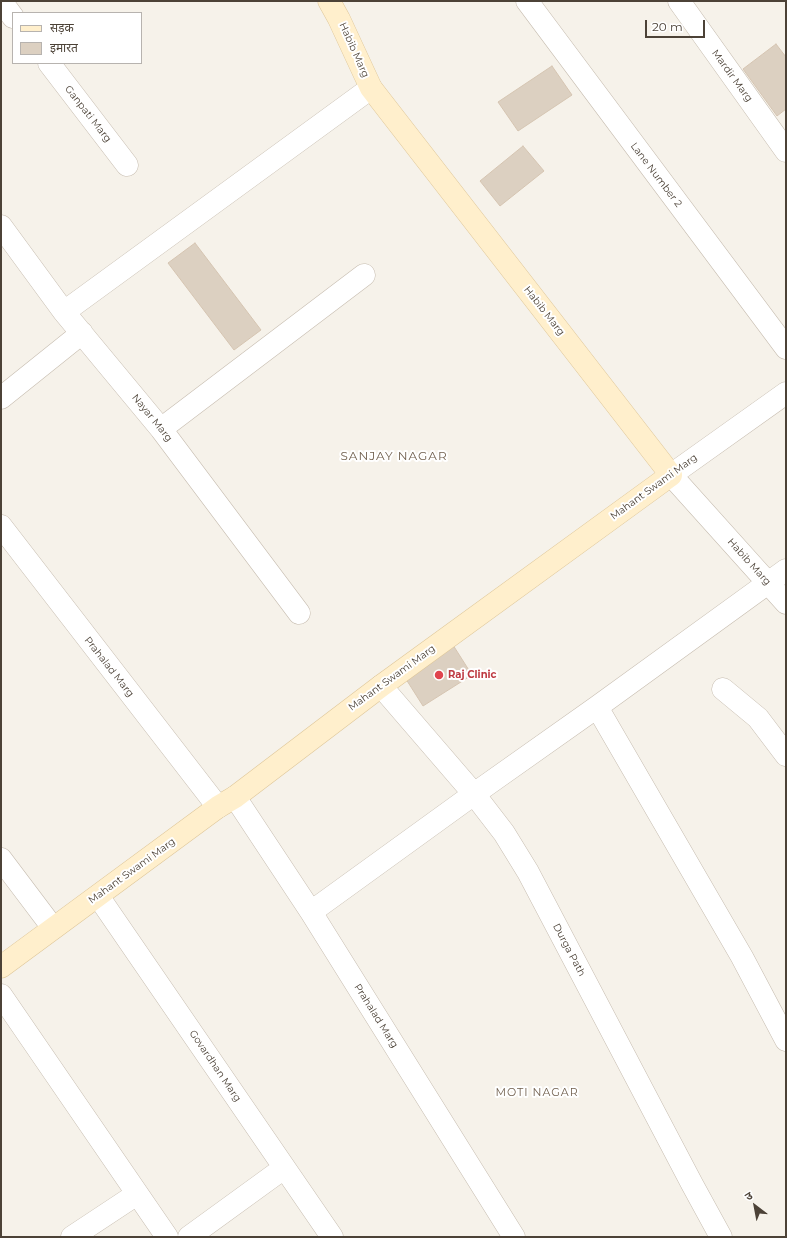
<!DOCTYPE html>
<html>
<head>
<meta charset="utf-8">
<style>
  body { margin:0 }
  #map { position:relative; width:787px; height:1238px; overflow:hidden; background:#f6f2ea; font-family:Montserrat,"Noto Sans Devanagari",sans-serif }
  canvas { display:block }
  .frame { position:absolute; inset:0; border:2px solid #4c4237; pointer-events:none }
  .legend { position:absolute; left:12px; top:12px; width:130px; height:52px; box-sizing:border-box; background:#fff; border:1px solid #b7b3af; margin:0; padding:5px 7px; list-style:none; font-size:12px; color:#4c4237 }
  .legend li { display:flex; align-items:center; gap:8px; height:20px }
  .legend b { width:20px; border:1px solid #b7b3af }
  .north { position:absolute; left:735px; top:1186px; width:40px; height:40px; -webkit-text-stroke:3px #fff; paint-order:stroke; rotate:328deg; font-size:11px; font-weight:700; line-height:16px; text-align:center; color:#4c4237 }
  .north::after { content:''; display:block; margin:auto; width:14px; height:18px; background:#4c4237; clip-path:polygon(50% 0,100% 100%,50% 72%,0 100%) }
  .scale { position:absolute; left:645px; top:20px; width:60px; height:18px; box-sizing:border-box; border:2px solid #4c4237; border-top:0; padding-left:5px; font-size:12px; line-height:14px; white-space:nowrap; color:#4c4237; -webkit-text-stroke:3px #fff; paint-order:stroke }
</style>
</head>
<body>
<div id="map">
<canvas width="787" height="1238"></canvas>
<div class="frame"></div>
<ul class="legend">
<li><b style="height:5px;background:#ffefcc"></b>सड़क</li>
<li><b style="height:11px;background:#dcd0c1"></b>इमारत</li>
</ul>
<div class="north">उ</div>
<div class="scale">20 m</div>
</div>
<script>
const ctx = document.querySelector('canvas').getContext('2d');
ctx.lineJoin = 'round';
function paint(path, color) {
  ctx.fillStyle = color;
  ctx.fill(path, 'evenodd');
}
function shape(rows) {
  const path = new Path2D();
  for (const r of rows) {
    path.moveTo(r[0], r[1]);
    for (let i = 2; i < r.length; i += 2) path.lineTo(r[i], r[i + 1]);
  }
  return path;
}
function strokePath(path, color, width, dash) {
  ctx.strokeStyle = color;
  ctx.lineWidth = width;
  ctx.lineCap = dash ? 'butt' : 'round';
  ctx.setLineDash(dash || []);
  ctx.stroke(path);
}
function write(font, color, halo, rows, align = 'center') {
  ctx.font = font + ' Montserrat,sans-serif';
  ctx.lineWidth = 4;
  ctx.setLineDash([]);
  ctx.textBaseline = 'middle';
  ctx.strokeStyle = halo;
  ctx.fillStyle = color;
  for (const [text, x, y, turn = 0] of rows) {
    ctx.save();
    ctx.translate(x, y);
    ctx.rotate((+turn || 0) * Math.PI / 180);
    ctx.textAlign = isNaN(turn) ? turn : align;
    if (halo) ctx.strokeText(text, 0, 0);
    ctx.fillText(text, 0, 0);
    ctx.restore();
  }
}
const building = shape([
  [776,44,786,57,786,109,777,116,743,69,776,44],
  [552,66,572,95,518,131,498,102,552,66],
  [523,146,544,171,500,206,480,181,523,146],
  [195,243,261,330,234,350,168,263,195,243],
  [453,645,472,675,423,706,404,676,453,645]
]);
const street = shape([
  [1,1,13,17],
  [527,1,786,348],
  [679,1,786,151],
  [49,63,127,165],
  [1,226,64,312,161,429,299,613],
  [64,312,371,88],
  [786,393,671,475,786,603],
  [1,398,82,333],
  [161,429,364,275],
  [1,526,218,807],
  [381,686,474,794,504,833,528,872,692,1184,721,1237],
  [723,689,758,718,786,755],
  [597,707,742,957,786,1040],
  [235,797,311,912,514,1237],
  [1,859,53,928],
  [98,896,332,1237],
  [311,912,474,794,597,707,786,570],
  [1,995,167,1237],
  [72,1237,137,1194],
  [189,1237,284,1168]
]);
const secondary = shape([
  [1,967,218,807,235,797,381,686,671,475,371,88,339,19,329,1]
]);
const markers = [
  [439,675,5,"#e0444e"]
];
const streetNames = [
  ["Habib Marg",354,50,66],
  ["Mardir Marg",732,76,54],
  ["Ganpati Marg",88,114,52],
  ["Lane Number 2",656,175,53],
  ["Habib Marg",544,311,52],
  ["Nayar Marg",152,418,51],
  ["Mahant Swami Marg",654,487,-36],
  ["Habib Marg",749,562,48],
  ["Prahalad Marg",109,667,52],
  ["Mahant Swami Marg",392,678,-36],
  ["Mahant Swami Marg",132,871,-36],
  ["Durga Path",569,950,62],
  ["Prahalad Marg",376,1016,58],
  ["Govardhan Marg",215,1066,56]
];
const healthNames = [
  ["Raj Clinic",448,675]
];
const neighbourhoodNames = [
  ["MOTI NAGAR",537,1093]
];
const quarterNames = [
  ["SANJAY NAGAR",394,456]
];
paint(building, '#dcd0c1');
strokePath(building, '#d5c4b1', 1);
strokePath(street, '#c6bcaf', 23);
strokePath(secondary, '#dec698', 23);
strokePath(street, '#fff', 22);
strokePath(secondary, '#ffefcc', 22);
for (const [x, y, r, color] of markers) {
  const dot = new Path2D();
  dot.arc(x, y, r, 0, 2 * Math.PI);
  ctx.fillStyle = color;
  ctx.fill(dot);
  strokePath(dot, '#fff', 1.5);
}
write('10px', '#4c4237', '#fff', streetNames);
write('bold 10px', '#be3a42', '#fff', healthNames, 'left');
ctx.letterSpacing = '1px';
write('11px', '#705f4d', '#fff', neighbourhoodNames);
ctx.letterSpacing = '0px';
ctx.letterSpacing = '1px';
write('12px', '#705f4d', '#fff', quarterNames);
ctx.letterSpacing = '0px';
</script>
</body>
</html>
